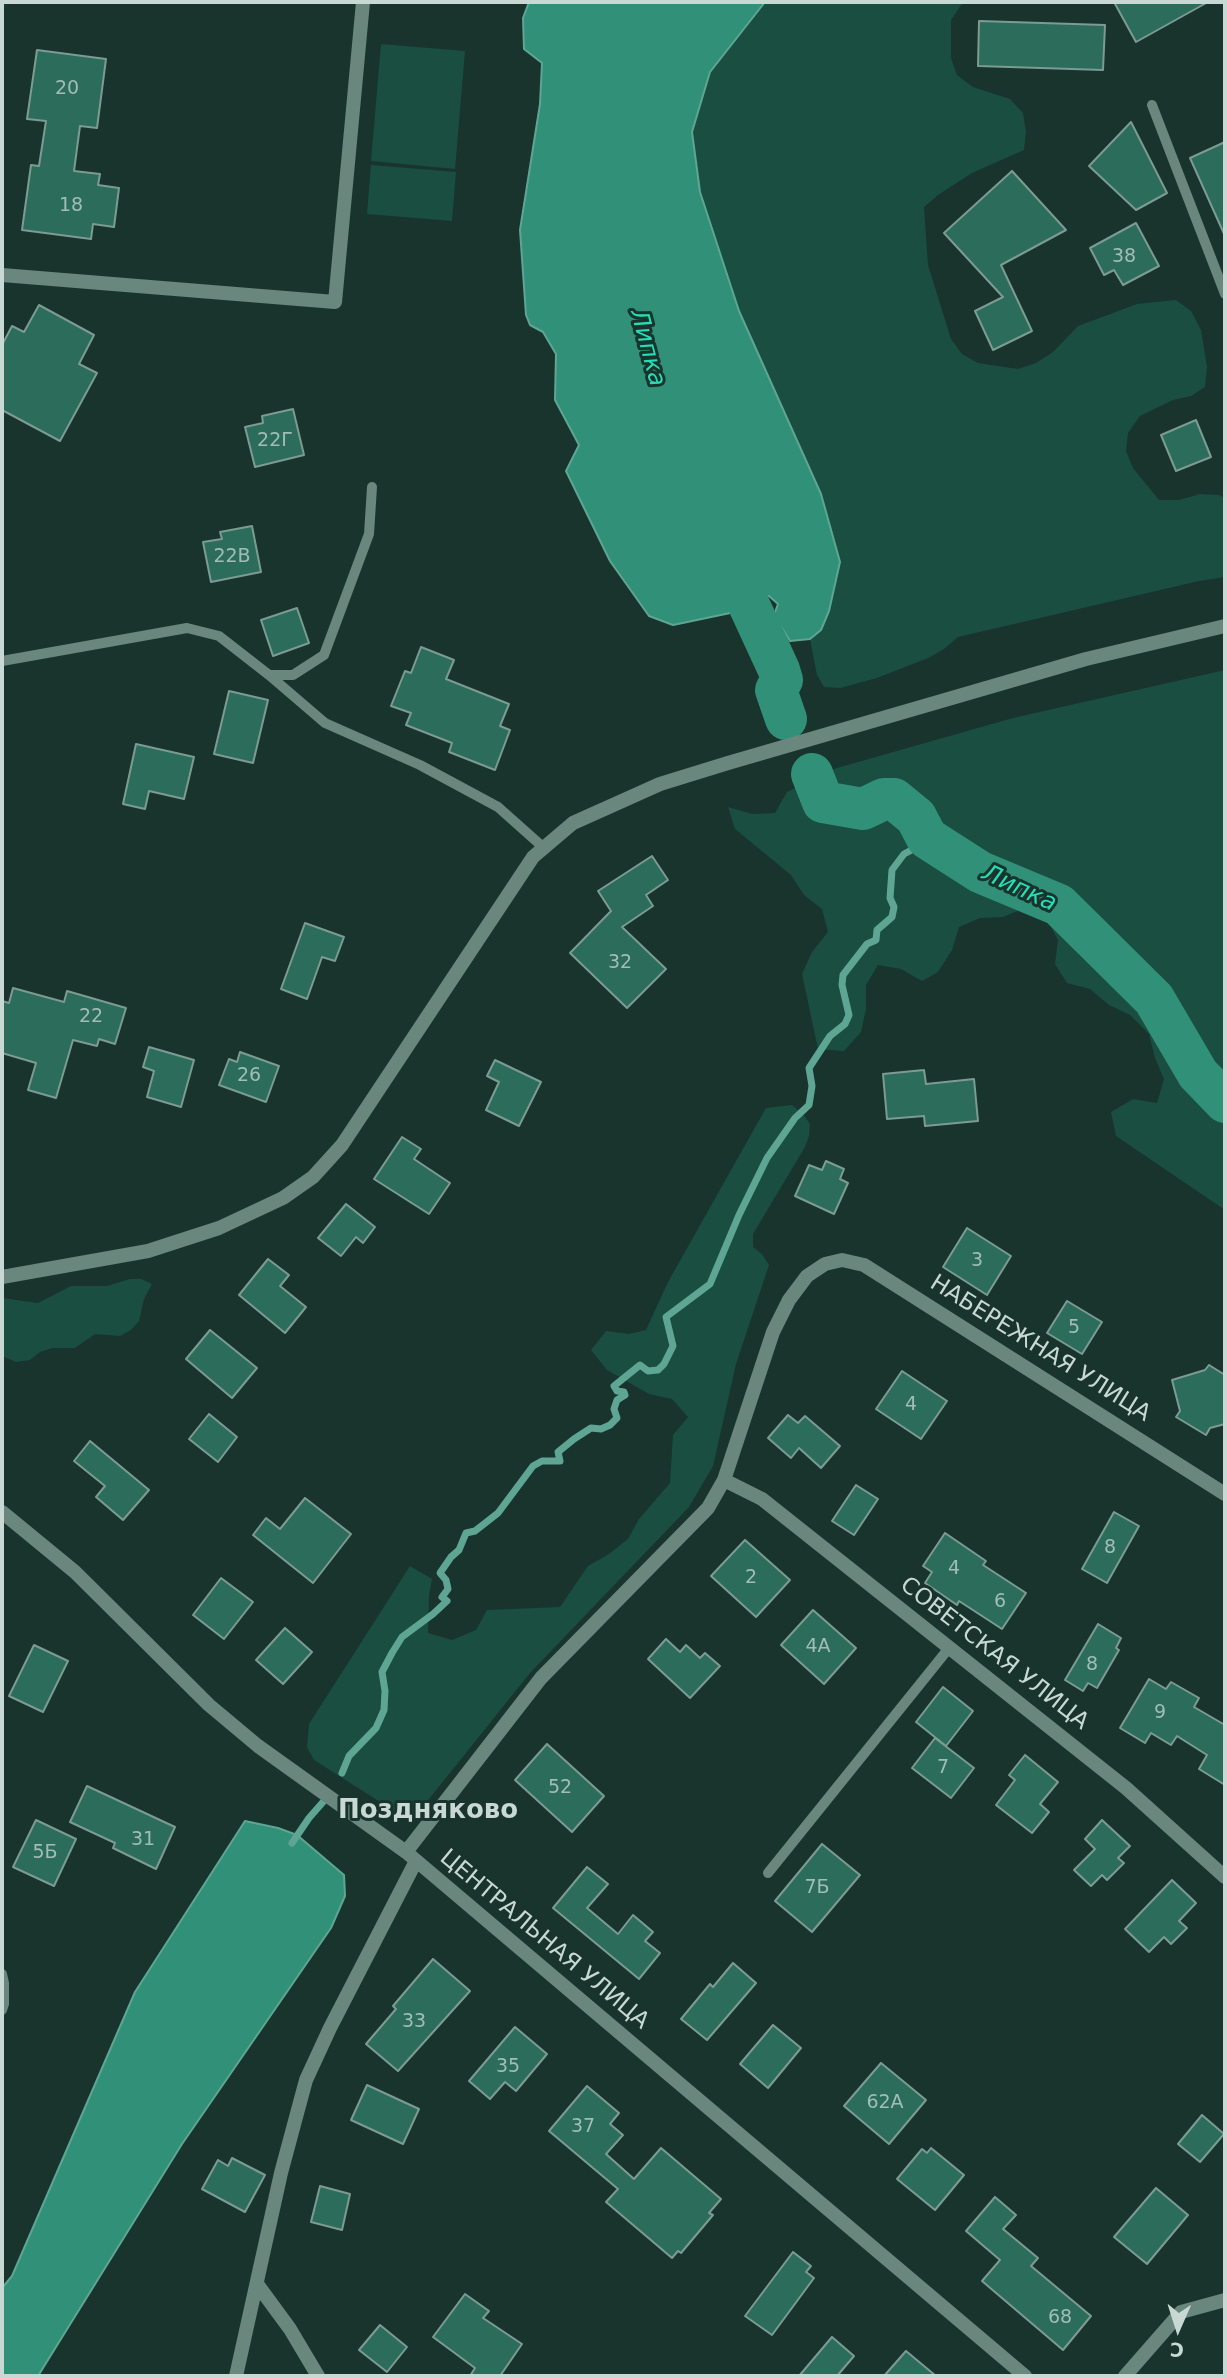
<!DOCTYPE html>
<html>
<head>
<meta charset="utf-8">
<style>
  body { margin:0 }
  #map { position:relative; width:1227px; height:2378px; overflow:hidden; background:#19342d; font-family:"DejaVu Sans",sans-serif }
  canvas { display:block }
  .frame { position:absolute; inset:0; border:4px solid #c8d8d2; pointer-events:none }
  .north { position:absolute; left:1143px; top:2294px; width:70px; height:70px; -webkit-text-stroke:5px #19342d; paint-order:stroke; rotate:183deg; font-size:19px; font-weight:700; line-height:28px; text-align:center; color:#c8d8d2 }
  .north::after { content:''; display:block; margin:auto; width:24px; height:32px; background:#c8d8d2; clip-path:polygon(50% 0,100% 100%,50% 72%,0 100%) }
</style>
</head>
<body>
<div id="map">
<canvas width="1227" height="2378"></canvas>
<div class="frame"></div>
<div class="north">С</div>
</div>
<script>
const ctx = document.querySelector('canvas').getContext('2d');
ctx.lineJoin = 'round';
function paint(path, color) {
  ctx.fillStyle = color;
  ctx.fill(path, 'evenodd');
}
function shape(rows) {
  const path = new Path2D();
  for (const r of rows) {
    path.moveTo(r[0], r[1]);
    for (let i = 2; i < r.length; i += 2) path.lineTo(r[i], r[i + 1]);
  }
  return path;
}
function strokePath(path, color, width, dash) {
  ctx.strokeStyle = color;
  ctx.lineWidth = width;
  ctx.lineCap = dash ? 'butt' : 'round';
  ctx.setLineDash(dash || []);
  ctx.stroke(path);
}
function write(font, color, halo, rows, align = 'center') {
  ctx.font = font + ' "DejaVu Sans",sans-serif';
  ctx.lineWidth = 6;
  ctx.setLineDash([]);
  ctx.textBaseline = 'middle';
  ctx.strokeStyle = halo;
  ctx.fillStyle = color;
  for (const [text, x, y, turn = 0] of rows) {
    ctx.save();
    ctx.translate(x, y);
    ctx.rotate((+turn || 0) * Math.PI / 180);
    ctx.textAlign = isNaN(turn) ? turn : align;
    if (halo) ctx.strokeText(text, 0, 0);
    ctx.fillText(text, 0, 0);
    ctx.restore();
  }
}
const green = shape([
  [765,2,967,2,961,5,951,20,951,58,957,75,973,87,1010,99,1023,113,1026,132,1024,150,972,173,938,195,924,207,928,265,951,339,962,354,978,363,1018,369,1036,363,1053,352,1078,326,1137,304,1176,300,1191,311,1201,330,1207,367,1205,387,1191,396,1173,400,1140,416,1128,433,1126,451,1133,468,1159,500,1179,500,1200,494,1219,495,1225,498,1225,577,1199,581,958,637,944,649,928,658,877,678,840,688,824,687,817,675,810,639,821,630,829,611,840,562,821,494,739,311,700,192,692,132,710,72],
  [381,44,465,51,455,169,371,161],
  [371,165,456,172,452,221,367,214],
  [1225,670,1225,1210,1116,1136,1111,1112,1133,1099,1157,1103,1164,1079,1155,1058,1149,1034,1130,1015,1109,1005,1090,989,1067,983,1055,964,1058,940,1047,920,1025,908,1003,917,980,918,959,927,952,950,938,972,922,981,901,969,878,965,866,985,866,1009,861,1032,844,1051,818,1049,802,974,812,952,828,932,822,909,804,895,791,875,735,829,728,807,752,814,775,813,787,792,837,768,1013,718],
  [792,1105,803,1114,810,1124,809,1136,805,1147,753,1234,753,1247,762,1254,769,1265,736,1364,713,1466,689,1507,530,1673,413,1819,396,1812,314,1760,307,1747,309,1724,410,1566,432,1579,429,1595,428,1633,452,1640,476,1630,487,1610,560,1607,588,1566,609,1554,628,1539,639,1519,670,1483,673,1435,688,1417,672,1399,649,1394,607,1370,591,1350,606,1331,629,1334,646,1330,668,1282,766,1108],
  [130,1279,141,1279,152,1284,144,1299,139,1321,131,1330,120,1336,95,1334,75,1348,52,1348,40,1352,30,1360,16,1362,2,1356,2,1298,38,1303,71,1286,107,1286]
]);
const water = shape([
  [529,2,765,2,710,72,692,132,700,192,739,311,821,494,840,562,829,611,821,630,810,639,790,641,774,615,778,604,769,596,757,596,758,613,753,618,743,617,735,612,673,625,649,616,610,561,566,471,579,445,555,400,556,354,543,332,530,325,526,315,520,230,540,104,542,63,524,49,523,18,529,2],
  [245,1821,278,1828,297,1835,344,1875,345,1896,331,1928,182,2144,38,2376,2,2376,2,2288,12,2276,135,1992,245,1821]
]);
const stream = shape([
  [342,1773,349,1756,376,1728,384,1710,385,1691,382,1672,392,1653,402,1637,433,1614,447,1601,442,1597,448,1589,446,1580,440,1573,451,1557,459,1550,466,1533,475,1531,498,1513,533,1466,542,1461,560,1461,558,1452,574,1439,591,1428,601,1429,610,1425,617,1418,614,1409,617,1400,625,1395,624,1392,617,1391,614,1386,640,1365,648,1371,658,1370,664,1364,673,1346,666,1317,710,1284,739,1215,767,1158,795,1118,809,1105,812,1086,809,1068,830,1036,845,1024,849,1015,842,985,843,975,867,944,876,940,877,930,892,917,894,907,890,898,892,870,904,854,921,845,927,838],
  [292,1843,309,1818,323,1802]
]);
const river = shape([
  [731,566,779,670,782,680,776,690,786,719],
  [812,774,823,802,863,809,884,799,894,799,916,817,927,838,980,872,1059,905,1154,999,1198,1074,1225,1102]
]);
const building = shape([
  [1114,2,1208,2,1136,42,1114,2],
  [979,21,1105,25,1103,70,978,66,979,21],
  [37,50,106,59,97,128,80,126,74,171,100,174,98,185,119,188,114,227,93,224,91,239,22,230,31,165,39,166,46,121,27,119,37,50],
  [1131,122,1167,193,1136,210,1089,166,1131,122],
  [1225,142,1225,236,1190,158,1225,142],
  [1012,171,1066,230,1001,265,1032,331,993,350,975,311,1003,297,944,233,1012,171],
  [1136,223,1159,266,1123,285,1114,270,1104,275,1090,248,1136,223],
  [39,305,94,335,79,364,97,373,60,441,2,410,2,345,12,326,24,332,39,305],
  [293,409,304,455,255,467,245,427,263,423,262,416,293,409],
  [1196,420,1211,457,1176,471,1161,435,1196,420],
  [252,526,261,572,211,582,203,542,222,539,220,532,252,526],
  [297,608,309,643,273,656,261,620,297,608],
  [421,647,454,660,446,679,509,704,500,726,510,730,495,770,449,752,452,743,406,725,411,713,391,706,405,671,411,673,421,647],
  [229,691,268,700,253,763,214,754,229,691],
  [136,744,194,757,184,799,149,791,145,809,123,804,136,744],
  [652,856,668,880,646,895,653,906,622,927,666,969,627,1008,570,953,611,911,598,891,652,856],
  [305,923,344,937,335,961,322,957,307,999,281,989,305,923],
  [13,988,64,1002,67,991,126,1008,115,1044,99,1039,97,1046,73,1040,56,1098,28,1090,36,1063,2,1053,2,1001,9,1003,13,988],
  [149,1047,194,1060,181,1107,147,1097,154,1071,143,1067,149,1047],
  [240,1052,279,1066,266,1102,219,1085,229,1059,237,1062,240,1052],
  [495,1060,541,1082,519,1126,486,1110,499,1082,487,1076,495,1060],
  [924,1070,926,1084,974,1079,978,1121,925,1126,924,1116,887,1119,883,1074,924,1070],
  [402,1137,421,1149,414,1159,450,1183,429,1214,374,1179,402,1137],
  [826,1161,844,1169,840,1179,848,1183,834,1214,795,1196,809,1165,822,1170,826,1161],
  [346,1204,375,1227,363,1243,356,1237,341,1256,318,1238,346,1204],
  [967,1228,1011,1256,987,1295,943,1267,967,1228],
  [268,1259,289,1275,280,1286,306,1307,285,1333,239,1295,268,1259],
  [1067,1301,1102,1322,1082,1354,1047,1333,1067,1301],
  [210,1330,257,1368,232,1398,186,1359,210,1330],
  [1209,1365,1225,1375,1225,1424,1210,1428,1206,1435,1176,1417,1180,1411,1172,1380,1205,1370,1209,1365],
  [902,1371,947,1401,921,1439,876,1409,902,1371],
  [209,1414,237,1437,218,1462,189,1439,209,1414],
  [788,1415,798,1423,805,1416,840,1446,821,1468,799,1448,791,1458,768,1438,788,1415],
  [90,1441,149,1490,123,1520,96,1497,105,1486,74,1461,90,1441],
  [856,1485,878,1499,854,1535,832,1521,856,1485],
  [305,1498,351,1534,313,1583,253,1535,266,1518,280,1529,305,1498],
  [1114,1512,1139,1526,1107,1583,1082,1569,1114,1512],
  [945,1533,986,1561,983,1565,1026,1593,1002,1629,959,1601,957,1605,925,1583,932,1572,923,1566,945,1533],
  [745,1540,790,1580,756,1617,711,1576,745,1540],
  [221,1578,253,1602,224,1639,193,1615,221,1578],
  [813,1610,856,1648,824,1684,781,1645,813,1610],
  [1098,1624,1121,1638,1116,1648,1119,1650,1097,1688,1088,1683,1083,1691,1065,1680,1098,1624],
  [285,1628,312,1652,283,1684,256,1660,285,1628],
  [666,1639,680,1652,686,1645,700,1658,705,1653,720,1666,690,1698,648,1659,666,1639],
  [34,1645,68,1661,43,1712,9,1696,34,1645],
  [1149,1679,1166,1689,1171,1682,1199,1698,1194,1707,1225,1725,1225,1785,1199,1769,1207,1755,1177,1736,1171,1745,1151,1733,1145,1743,1120,1728,1149,1679],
  [943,1687,973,1711,946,1746,916,1722,943,1687],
  [935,1738,974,1768,951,1798,912,1768,935,1738],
  [547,1744,604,1796,572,1832,515,1780,547,1744],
  [1025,1755,1058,1782,1040,1804,1049,1812,1032,1833,996,1805,1015,1780,1009,1775,1025,1755],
  [87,1786,175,1827,156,1869,113,1848,115,1843,70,1822,87,1786],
  [36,1820,76,1839,54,1886,13,1867,36,1820],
  [1102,1820,1130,1846,1118,1858,1124,1863,1107,1880,1102,1875,1091,1886,1074,1870,1095,1849,1085,1839,1102,1820],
  [822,1844,860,1875,812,1932,775,1901,822,1844],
  [587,1867,608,1884,587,1908,618,1934,633,1915,653,1932,645,1941,660,1953,639,1979,553,1908,587,1867],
  [1172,1880,1196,1903,1179,1921,1187,1928,1171,1944,1164,1937,1149,1952,1125,1929,1172,1880],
  [433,1959,470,1991,398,2071,366,2044,396,2009,393,2006,433,1959],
  [733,1963,756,1983,707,2040,681,2019,710,1984,713,1987,733,1963],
  [773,2025,801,2048,768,2088,740,2064,773,2025],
  [515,2027,547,2054,516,2091,505,2082,490,2099,469,2081,515,2027],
  [881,2063,926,2100,889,2144,844,2106,881,2063],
  [367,2085,419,2109,403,2144,351,2120,367,2085],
  [587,2086,619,2113,610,2124,623,2135,606,2154,634,2179,661,2148,721,2199,709,2213,713,2215,681,2253,678,2251,672,2258,606,2202,618,2189,549,2131,587,2086],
  [1202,2115,1224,2134,1200,2162,1178,2144,1202,2115],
  [931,2148,964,2175,935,2210,897,2179,922,2149,927,2153,931,2148],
  [232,2158,265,2175,245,2212,202,2189,218,2160,228,2166,232,2158],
  [320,2186,350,2194,342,2230,311,2222,320,2186],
  [1156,2188,1188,2215,1147,2264,1114,2237,1156,2188],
  [995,2197,1016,2215,1003,2229,1038,2258,1031,2266,1091,2316,1063,2350,982,2281,1000,2260,966,2231,995,2197],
  [793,2252,811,2266,806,2272,814,2278,772,2335,745,2316,793,2252],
  [465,2294,489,2311,483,2318,522,2344,500,2376,470,2376,475,2368,433,2337,465,2294],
  [380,2325,407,2347,387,2372,359,2350,380,2325],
  [832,2337,854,2356,837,2376,799,2376,832,2337],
  [906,2351,936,2376,884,2376,906,2351]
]);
const service = shape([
  [1152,105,1225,294],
  [2,661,187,628,219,636,269,675,325,723,420,765,498,807,544,848],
  [269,675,293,675,324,655,369,534,372,487],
  [768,1873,949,1648],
  [2,1974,4,1983,4,2004,2,2010]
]);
const minor = shape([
  [2,275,335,302,363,2],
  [724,1480,762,1499,1126,1788,1225,1877],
  [2,1512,75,1572,209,1705,258,1746,406,1852,1025,2376],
  [406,1852,541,1678,708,1508,724,1480,773,1332,789,1300,807,1276,825,1264,842,1260,864,1265,1225,1494],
  [257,2284,290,2329,318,2376],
  [236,2376,281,2173,306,2080,330,2028,416,1861],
  [1125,2376,1181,2312,1225,2300]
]);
const tertiary = shape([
  [2,1277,148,1251,219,1228,283,1198,313,1177,342,1145,533,857,573,823,660,784,728,763,1086,659,1225,626]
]);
const numberNames = [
  ["20",67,89],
  ["18",71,206],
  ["38",1124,257],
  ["22Г",275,441],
  ["22В",232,557],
  ["32",620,963],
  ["22",91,1017],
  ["26",249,1076],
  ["3",977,1261],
  ["5",1074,1328],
  ["4",911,1405],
  ["8",1110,1548],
  ["4",954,1569],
  ["2",751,1578],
  ["6",1000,1602],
  ["4А",818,1647],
  ["8",1092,1665],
  ["9",1160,1713],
  ["7",943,1768],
  ["52",560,1788],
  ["31",143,1840],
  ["5Б",45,1853],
  ["7Б",817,1888],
  ["33",414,2022],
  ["35",508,2067],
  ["62А",885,2103],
  ["37",583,2127],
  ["68",1060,2318]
];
const streetNames = [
  ["НАБЕРЕЖНАЯ УЛИЦА",1040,1349,32],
  ["СОВЕТСКАЯ УЛИЦА",994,1654,38],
  ["ЦЕНТРАЛЬНАЯ УЛИЦА",544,1940,40]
];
const waterNames = [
  ["Липка",647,348,75],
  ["Липка",1019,889,25]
];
const quarterNames = [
  ["Поздняково",428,1811]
];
paint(green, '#194e41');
paint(water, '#319078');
strokePath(water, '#5ea693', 2);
strokePath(stream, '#5ea693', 7);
strokePath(river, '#319078', 42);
paint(building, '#2c6c5b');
strokePath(building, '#7c9b91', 2);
strokePath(service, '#69877d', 10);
strokePath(minor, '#69877d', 14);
strokePath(tertiary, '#69877d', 14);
write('19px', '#a1bdb4', null, numberNames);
write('23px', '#c8d8d2', '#19342d', streetNames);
write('italic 24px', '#25dfb8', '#19342d', waterNames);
write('bold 26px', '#c8d8d2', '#19342d', quarterNames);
</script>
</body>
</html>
